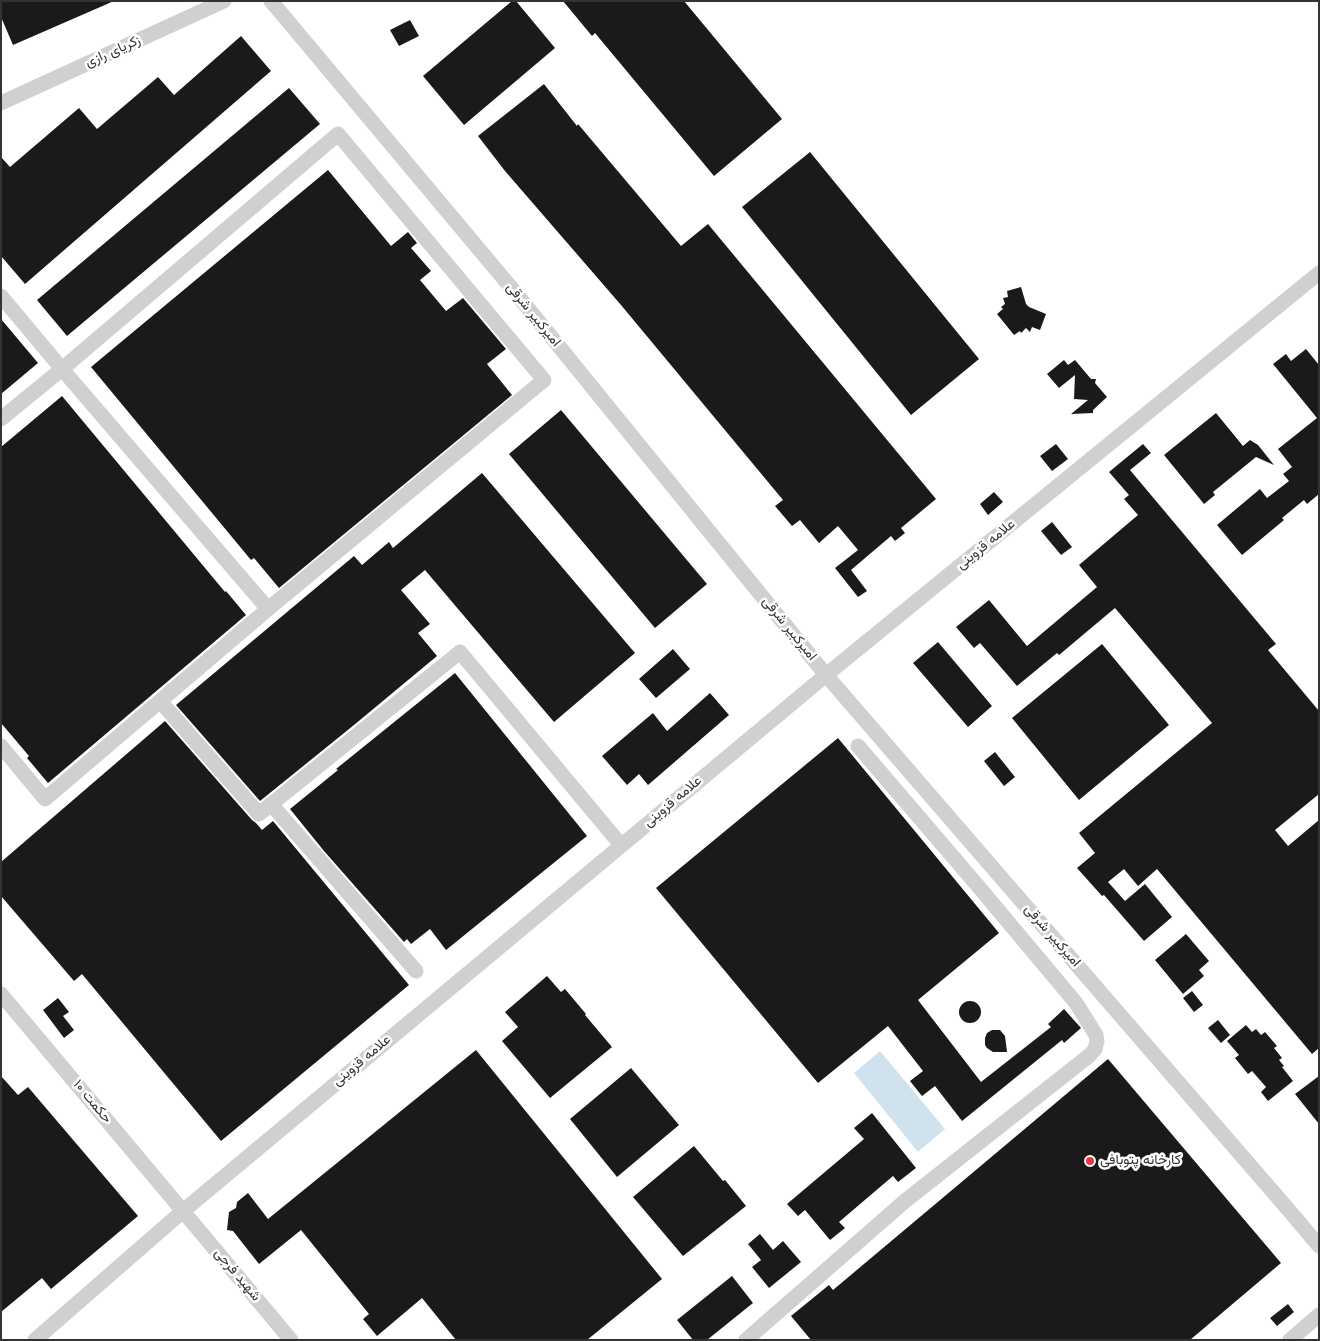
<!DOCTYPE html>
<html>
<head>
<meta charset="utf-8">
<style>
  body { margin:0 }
  #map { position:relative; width:1320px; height:1341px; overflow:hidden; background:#fff; font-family:Jost,sans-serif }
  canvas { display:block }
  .frame { position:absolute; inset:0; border:2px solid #333; pointer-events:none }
</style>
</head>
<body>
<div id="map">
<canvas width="1320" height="1341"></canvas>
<div class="frame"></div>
</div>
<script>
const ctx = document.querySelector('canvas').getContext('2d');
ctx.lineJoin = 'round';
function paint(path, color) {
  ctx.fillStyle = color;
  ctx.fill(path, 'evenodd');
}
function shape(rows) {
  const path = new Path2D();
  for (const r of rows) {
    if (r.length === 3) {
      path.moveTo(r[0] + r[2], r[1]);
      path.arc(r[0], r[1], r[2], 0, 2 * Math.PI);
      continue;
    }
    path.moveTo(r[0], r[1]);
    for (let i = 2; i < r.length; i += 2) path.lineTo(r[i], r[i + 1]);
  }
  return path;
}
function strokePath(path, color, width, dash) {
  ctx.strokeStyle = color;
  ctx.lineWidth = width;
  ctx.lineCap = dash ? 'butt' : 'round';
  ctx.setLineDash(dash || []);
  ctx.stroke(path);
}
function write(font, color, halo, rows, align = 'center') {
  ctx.font = font + ' Jost,Vazirmatn,sans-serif';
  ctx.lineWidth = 5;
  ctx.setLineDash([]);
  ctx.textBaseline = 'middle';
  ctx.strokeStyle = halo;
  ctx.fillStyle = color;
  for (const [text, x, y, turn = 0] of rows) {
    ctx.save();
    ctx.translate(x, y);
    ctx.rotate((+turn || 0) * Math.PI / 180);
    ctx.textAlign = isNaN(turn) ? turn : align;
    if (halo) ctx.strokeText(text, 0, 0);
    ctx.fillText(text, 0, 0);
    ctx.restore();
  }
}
const water = shape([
  [880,1051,945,1129,918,1152,854,1073]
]);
const building = shape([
  [1,1,114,1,13,45,1,17],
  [512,1,516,1,555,48,464,125,423,76],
  [563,1,684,1,782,119,714,176,595,33,592,36],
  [410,20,419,36,399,46,390,30],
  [241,36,271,71,25,284,1,256,1,157,10,167,79,108,97,129,158,77,174,95],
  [544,84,577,126,578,124,681,246,708,224,936,499,901,528,905,533,895,541,891,536,851,570,867,591,858,597,835,568,858,550,838,526,819,543,800,520,792,526,775,506,783,500,621,305,505,171,478,136],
  [289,88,320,124,67,336,37,300],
  [810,152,979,359,911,415,742,207],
  [328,170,391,246,408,232,417,243,411,248,431,271,420,280,446,311,463,298,506,349,487,364,512,395,279,588,254,558,251,560,91,367],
  [1021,287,1026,304,1029,307,1046,314,1040,330,1032,327,1030,332,1026,328,1021,333,1020,331,1014,335,997,314,1003,309,1001,307,1005,304,1003,298,1008,297,1007,291],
  [1,319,38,363,1,394],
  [1306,349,1319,365,1319,494,1307,504,1304,500,1282,518,1284,520,1242,555,1217,525,1260,489,1267,498,1289,481,1283,474,1292,467,1278,449,1317,418,1273,364,1286,354,1291,361],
  [1064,360,1068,365,1075,360,1091,379,1096,379,1095,383,1107,397,1093,410,1093,413,1071,414,1088,400,1074,399,1075,375,1059,388,1047,374],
  [62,396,225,592,226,591,246,615,48,783,27,758,29,756,1,723,1,447],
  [561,410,707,584,655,628,509,454],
  [1216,413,1243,446,1250,440,1258,445,1274,465,1256,457,1213,492,1215,495,1204,504,1164,455],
  [1056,444,1068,459,1052,471,1040,456],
  [1143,444,1151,453,1130,470,1276,644,1268,650,1319,711,1319,794,1275,830,1288,846,1319,820,1319,1048,1312,1054,1157,869,1138,886,1124,869,1108,882,1125,901,1145,884,1172,917,1144,941,1104,895,1102,896,1077,868,1095,853,1079,833,1212,723,1115,608,1059,655,1057,653,1017,686,980,643,974,648,956,627,989,600,1027,646,1097,587,1079,565,1138,515,1124,499,1129,495,1109,472],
  [482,473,635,653,554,722,425,570,401,590,430,624,418,633,437,656,354,725,260,801,176,705,354,556,362,565,389,542,393,548],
  [994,492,1003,502,988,515,980,504],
  [1052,522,1072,547,1061,555,1041,531],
  [938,642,992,706,968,727,913,663],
  [1102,644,1169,725,1079,800,1012,718],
  [673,649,690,669,656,698,639,679],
  [455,673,587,836,446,950,430,929,411,944,407,939,404,942,324,851,290,809,338,770,336,769],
  [710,693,729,715,648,785,639,774,627,785,602,756,653,713,667,731],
  [165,721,252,820,256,823,262,830,273,821,409,985,221,1141,82,974,74,981,1,896,1,862],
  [838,738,999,933,918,1000,981,1082,1051,1027,1048,1024,1064,1009,1081,1028,1064,1043,1062,1040,962,1121,935,1086,922,1096,910,1081,923,1071,888,1026,818,1083,656,888],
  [995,752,1015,777,1004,786,984,761],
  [1186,934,1209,961,1199,970,1204,976,1183,994,1155,960],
  [547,976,561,992,565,989,586,1014,585,1015,612,1047,550,1098,502,1041,518,1027,505,1012],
  [1192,991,1203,1005,1194,1012,1183,998],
  [58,998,69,1012,63,1016,74,1030,64,1038,43,1010],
  [970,1012,11],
  [1218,1020,1230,1035,1221,1043,1208,1028],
  [1246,1025,1252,1032,1256,1029,1261,1035,1265,1032,1277,1046,1274,1048,1282,1058,1279,1060,1284,1066,1282,1067,1293,1081,1268,1101,1261,1092,1266,1087,1252,1071,1248,1074,1235,1058,1239,1055,1227,1041],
  [992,1030,1000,1030,1005,1036,1007,1052,993,1052,987,1048,985,1045,985,1038,987,1033],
  [476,1050,662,1279,587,1340,456,1340,422,1298,377,1336,363,1319,369,1314,301,1230,259,1264,233,1231,227,1230,229,1212,236,1208,237,1202,248,1193,268,1219],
  [1108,1059,1281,1263,1190,1340,811,1340,791,1316,829,1285,833,1290],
  [631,1068,679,1125,617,1177,570,1119],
  [1,1076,18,1095,28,1087,138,1216,51,1289,42,1278,1,1312],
  [1319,1076,1319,1124,1295,1094],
  [872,1113,916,1168,898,1182,893,1176,839,1222,845,1228,830,1240,805,1210,798,1216,787,1204,864,1139,854,1128],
  [694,1146,723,1181,725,1180,746,1206,683,1256,633,1197],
  [760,1234,773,1250,783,1241,801,1262,769,1288,752,1267,761,1260,748,1244],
  [732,1276,753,1303,707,1340,693,1340,677,1320],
  [1288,1304,1294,1312,1277,1326,1270,1318]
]);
const minor = shape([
  [271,1,514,291,826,675,1293,1215,1319,1246],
  [1,103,224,1],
  [1,296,62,369,268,609,544,380,338,134,62,369,1,419],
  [160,701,259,814,460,652,621,845],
  [1,746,45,799,268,609],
  [271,804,416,971],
  [1,994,291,1340],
  [35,1340,183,1211,826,675,1319,273],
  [746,1340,905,1201,1090,1055,1095,1049,1097,1041,1096,1035,1076,1003,978,886,858,746],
  [1290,1340,1319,1315]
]);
const markers = [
  [1090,1161,5,"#e63946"]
];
const streetNames = [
  ["زکریای رازی",113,52,-24],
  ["امیرکبیر شرقی",533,315,51],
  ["علامه قزوینی",986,545,-39],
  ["امیرکبیر شرقی",789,629,51],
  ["علامه قزوینی",673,802,-40],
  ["امیرکبیر شرقی",1052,936,49],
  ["علامه قزوینی",362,1061,-40],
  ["حکمت ۱۰",92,1102,50],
  ["شهید فرجی",237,1275,50]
];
const poiNames = [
  ["کارخانه پتوبافی",1100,1161]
];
paint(water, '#cfe2ee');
paint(building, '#1a1a1a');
strokePath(minor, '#d0d0d0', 15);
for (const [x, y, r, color] of markers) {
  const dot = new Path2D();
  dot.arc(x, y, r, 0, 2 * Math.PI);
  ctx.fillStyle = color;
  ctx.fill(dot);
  strokePath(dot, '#fff', 2);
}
write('14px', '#333', '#fff', streetNames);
write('14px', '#333', '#fff', poiNames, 'left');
</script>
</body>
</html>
